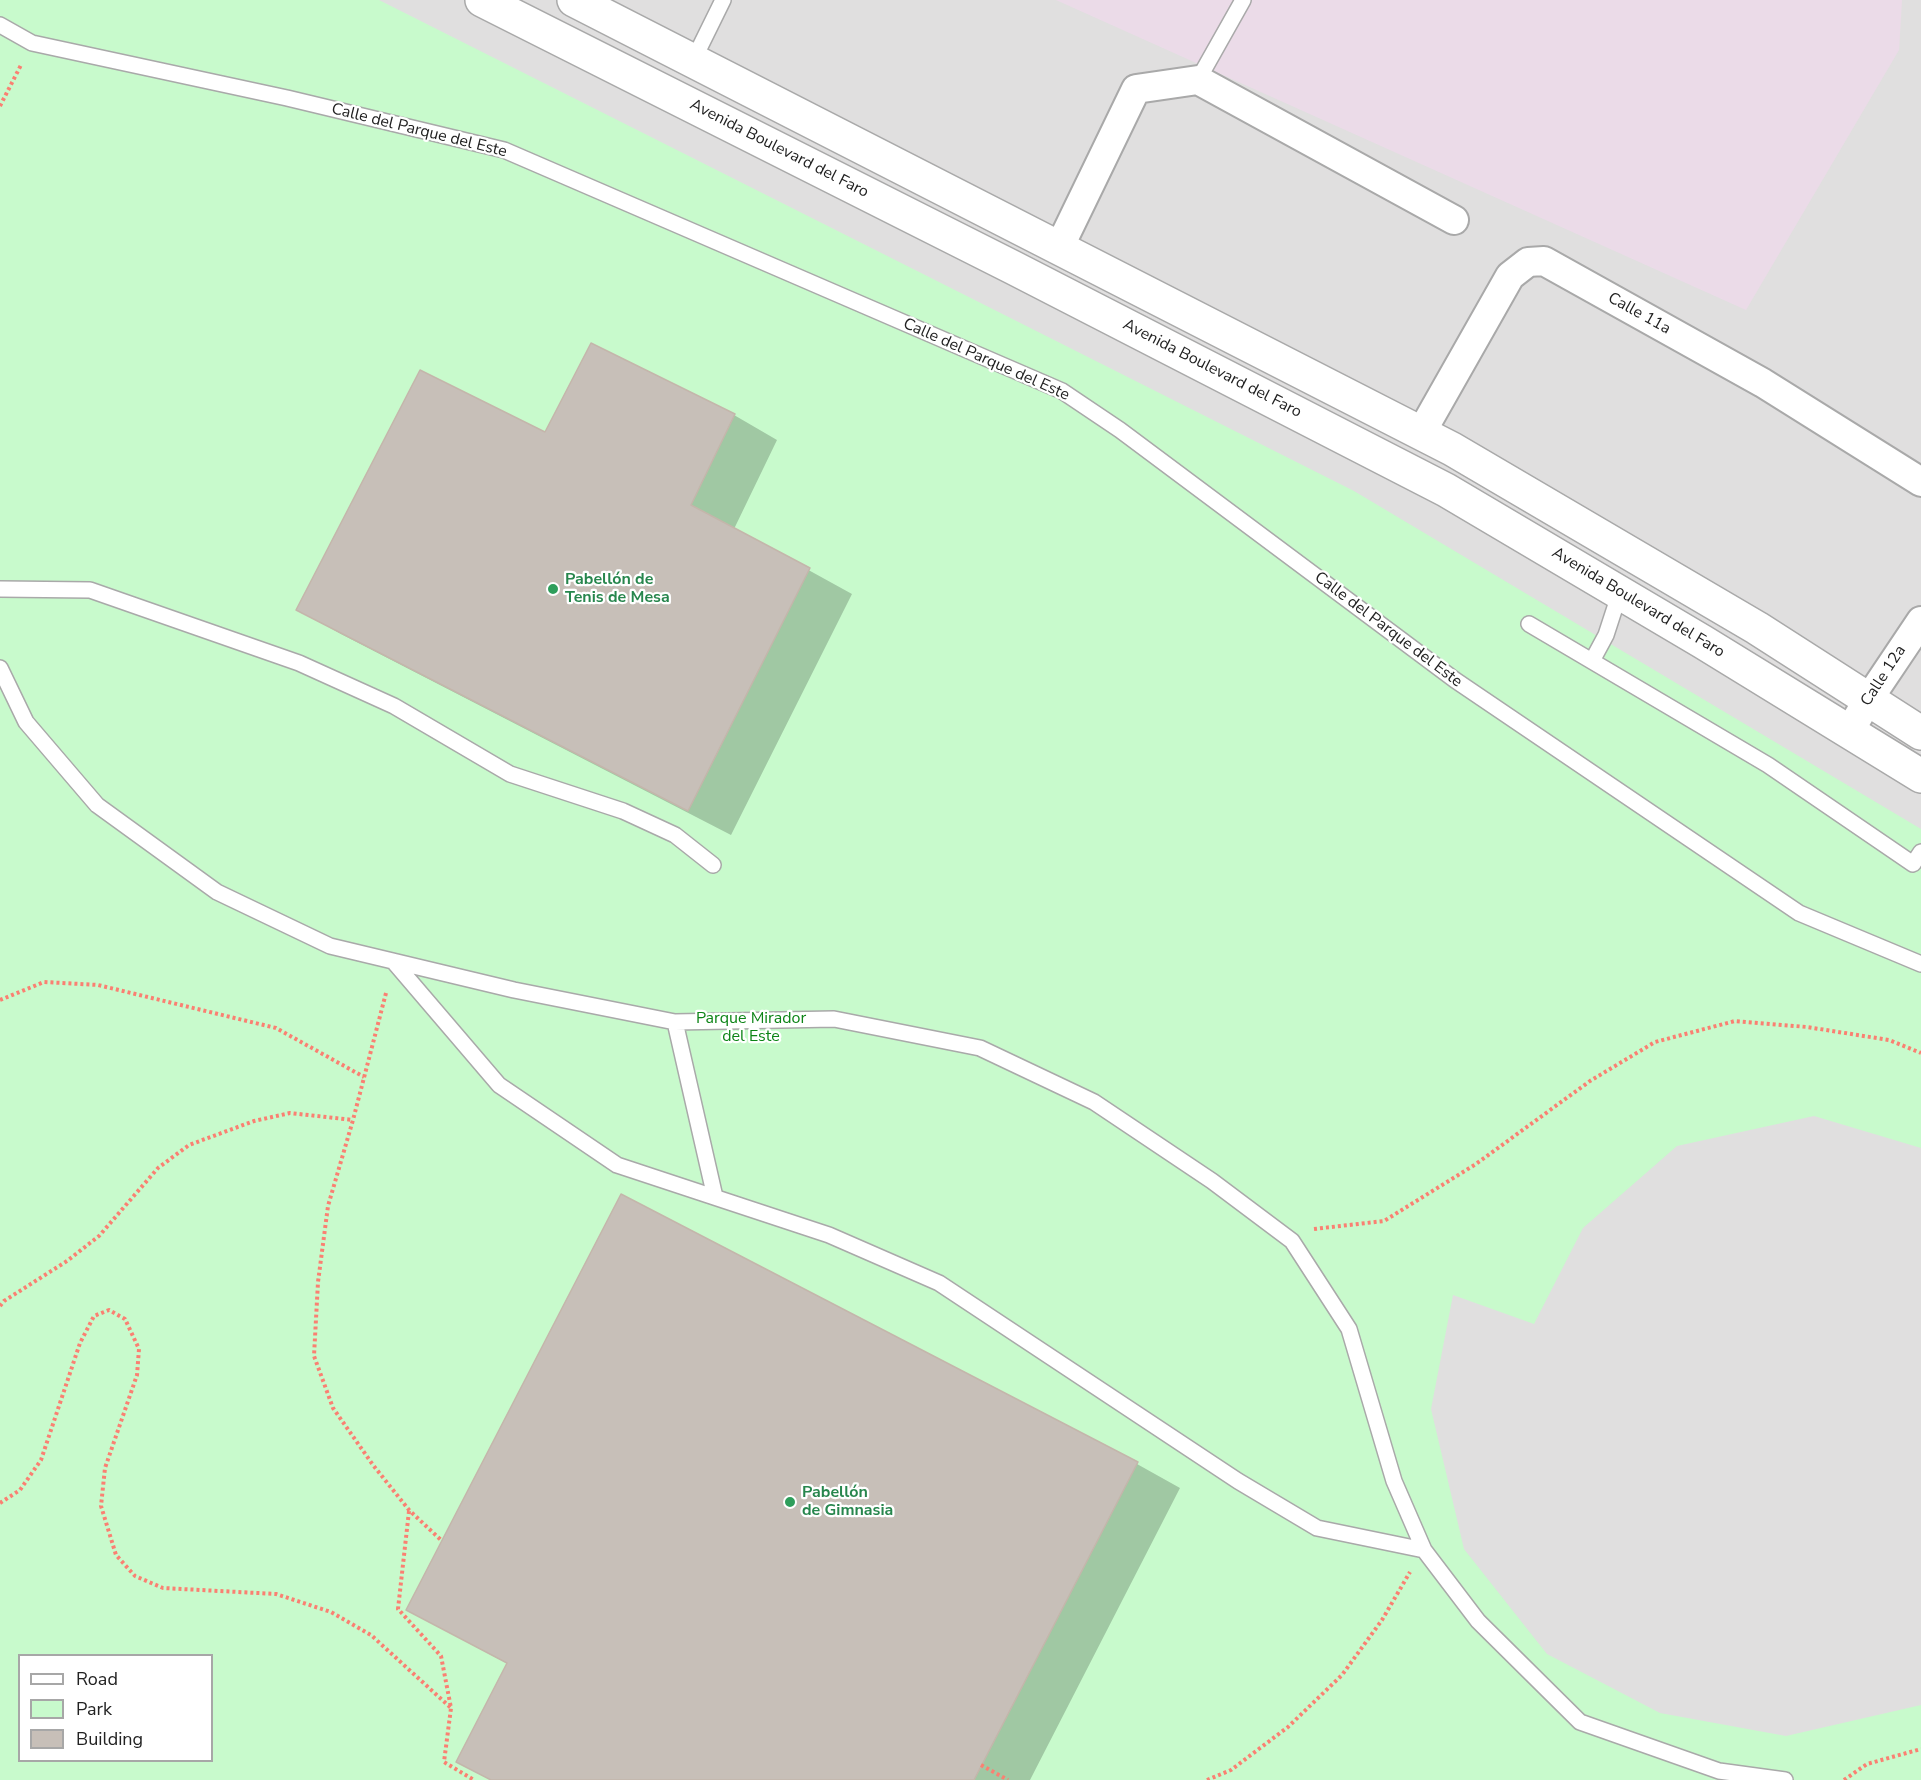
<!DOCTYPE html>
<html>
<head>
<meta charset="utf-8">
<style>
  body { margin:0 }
  #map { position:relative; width:1921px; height:1780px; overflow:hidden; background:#f2efe9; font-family:"Nunito Sans",sans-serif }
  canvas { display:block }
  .legend { position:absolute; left:18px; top:1654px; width:195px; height:108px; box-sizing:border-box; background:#fff; border:2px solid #a7a7a7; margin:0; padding:8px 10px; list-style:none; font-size:18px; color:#222 }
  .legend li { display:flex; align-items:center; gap:12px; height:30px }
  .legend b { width:30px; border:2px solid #a7a7a7 }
</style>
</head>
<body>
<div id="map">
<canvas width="1921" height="1780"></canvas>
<ul class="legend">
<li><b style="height:8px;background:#fff"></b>Road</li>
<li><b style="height:16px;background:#c8facc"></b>Park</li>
<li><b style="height:16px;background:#c7bfb8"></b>Building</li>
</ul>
</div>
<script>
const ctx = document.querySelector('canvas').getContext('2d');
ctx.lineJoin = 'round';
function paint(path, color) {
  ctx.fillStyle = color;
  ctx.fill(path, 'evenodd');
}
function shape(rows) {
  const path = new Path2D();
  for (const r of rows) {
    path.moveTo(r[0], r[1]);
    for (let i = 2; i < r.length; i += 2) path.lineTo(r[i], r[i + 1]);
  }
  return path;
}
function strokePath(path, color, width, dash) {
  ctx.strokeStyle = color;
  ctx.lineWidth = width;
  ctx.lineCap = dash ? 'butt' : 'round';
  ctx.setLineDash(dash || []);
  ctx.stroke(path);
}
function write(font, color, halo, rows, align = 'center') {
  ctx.font = font + ' "Nunito Sans",sans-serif';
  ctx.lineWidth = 4.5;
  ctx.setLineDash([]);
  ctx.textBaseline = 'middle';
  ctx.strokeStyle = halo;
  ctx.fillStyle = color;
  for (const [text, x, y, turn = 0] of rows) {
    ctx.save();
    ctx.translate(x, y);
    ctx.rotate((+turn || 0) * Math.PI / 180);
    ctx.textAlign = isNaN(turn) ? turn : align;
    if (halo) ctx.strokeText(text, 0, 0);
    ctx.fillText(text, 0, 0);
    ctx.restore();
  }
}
const residential = shape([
  [0,0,1921,0,1921,1780,0,1780],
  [20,1656,212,1656,212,1760,20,1760]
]);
const industrial = shape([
  [1056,0,1902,0,1899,50,1746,310]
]);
const park = shape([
  [0,0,379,0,1354,491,1921,829,1921,1148,1814,1116,1677,1146,1583,1228,1534,1324,1453,1295,1431,1409,1464,1549,1547,1654,1660,1713,1786,1736,1921,1705,1921,1780,0,1780],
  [20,1656,212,1656,212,1760,20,1760]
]);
const shadow = shape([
  [734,415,777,440,734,529,852,594,731,835,341,634,298,610,546,434],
  [1137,1464,1180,1488,1030,1780,490,1780,458,1761,508,1664,408,1610]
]);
const building = shape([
  [591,343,735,414,691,505,810,568,688,811,296,610,420,370,545,432,591,343],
  [621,1194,1138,1462,974,1780,491,1780,456,1762,507,1663,406,1610,621,1194]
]);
const path = shape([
  [0,106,21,65],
  [386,993,353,1120,328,1206,318,1282,314,1356,333,1408,373,1465,409,1510,442,1541],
  [0,1000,44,982,98,985,276,1028,364,1077],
  [1314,1229,1384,1221,1476,1164,1590,1081,1655,1042,1735,1021,1807,1027,1889,1040,1921,1053],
  [0,1306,4,1301,67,1261,99,1236,158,1168,189,1145,254,1121,290,1113,353,1120],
  [0,1503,20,1490,41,1460,80,1343,94,1316,109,1310,125,1319,139,1349,137,1375,105,1468,101,1506,116,1555,135,1576,163,1588,276,1594,331,1612,371,1635,451,1708],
  [409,1511,398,1609,441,1656,451,1708,444,1762,474,1780],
  [981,1765,1008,1780],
  [1207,1780,1231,1770,1288,1727,1342,1675,1382,1620,1410,1572],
  [1844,1780,1867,1764,1921,1749]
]);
const service = shape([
  [0,25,32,43,287,98,504,150,1062,391,1120,430,1455,680,1799,913,1921,964],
  [693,61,723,0],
  [1198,80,1243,0],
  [0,589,90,590,299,663,394,706,510,774,623,811,675,835,713,865],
  [1529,624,1768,765,1913,864,1921,852],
  [1592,661,1606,635,1620,592],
  [0,668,26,722,97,805,217,892,330,946,514,990,675,1022,834,1019,980,1048,1094,1102,1212,1181,1292,1241,1349,1329,1394,1481,1424,1550,1478,1621,1580,1722,1719,1771,1785,1780],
  [393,961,499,1085,617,1165,829,1235,939,1283,1238,1481,1317,1528,1424,1550],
  [675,1022,715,1197]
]);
const minor = shape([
  [1059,248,1136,89,1198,80,1454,220],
  [1421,433,1510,276,1528,262,1544,261,1763,383,1921,482],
  [1849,732,1868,700,1921,621]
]);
const tertiary = shape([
  [482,0,1014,268,1446,490,1703,642,1921,776],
  [574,0,1452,449,1757,628,1921,733]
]);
const markers = [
  [553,589,6,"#2e9e5b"],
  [790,1502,6,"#2e9e5b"]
];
const streetNames = [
  ["Calle del Parque del Este",419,131,14],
  ["Avenida Boulevard del Faro",779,149,27],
  ["Calle 11a",1639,314,29],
  ["Calle del Parque del Este",986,360,24],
  ["Avenida Boulevard del Faro",1212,369,27],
  ["Avenida Boulevard del Faro",1638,603,31],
  ["Calle del Parque del Este",1388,630,37],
  ["Calle 12a",1884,676,-57]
];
const leisureNames = [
  ["Pabellón de",565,580],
  ["Tenis de Mesa",565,598],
  ["Pabellón",802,1493],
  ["de Gimnasia",802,1511]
];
const parkNames = [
  ["Parque Mirador",751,1019],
  ["del Este",751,1037]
];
paint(residential, '#e0dfdf');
paint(industrial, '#ebdbe8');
paint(park, '#c8facc');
paint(shadow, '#0003');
paint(building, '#c7bfb8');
strokePath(building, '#c4b6ab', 1.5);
strokePath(service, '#a9a9a9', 18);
strokePath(minor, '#a9a9a9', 32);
strokePath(tertiary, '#a9a9a9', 36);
strokePath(path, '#fa8072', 4, [3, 3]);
strokePath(service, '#fff', 15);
strokePath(minor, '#fff', 28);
strokePath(tertiary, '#fff', 33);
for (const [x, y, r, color] of markers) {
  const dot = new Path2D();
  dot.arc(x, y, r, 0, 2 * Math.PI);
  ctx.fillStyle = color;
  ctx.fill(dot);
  strokePath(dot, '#fff', 2);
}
write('16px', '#222', '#fff', streetNames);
write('bold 16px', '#27864d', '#fff', leisureNames, 'left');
write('16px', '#0c8416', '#fff', parkNames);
</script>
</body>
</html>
